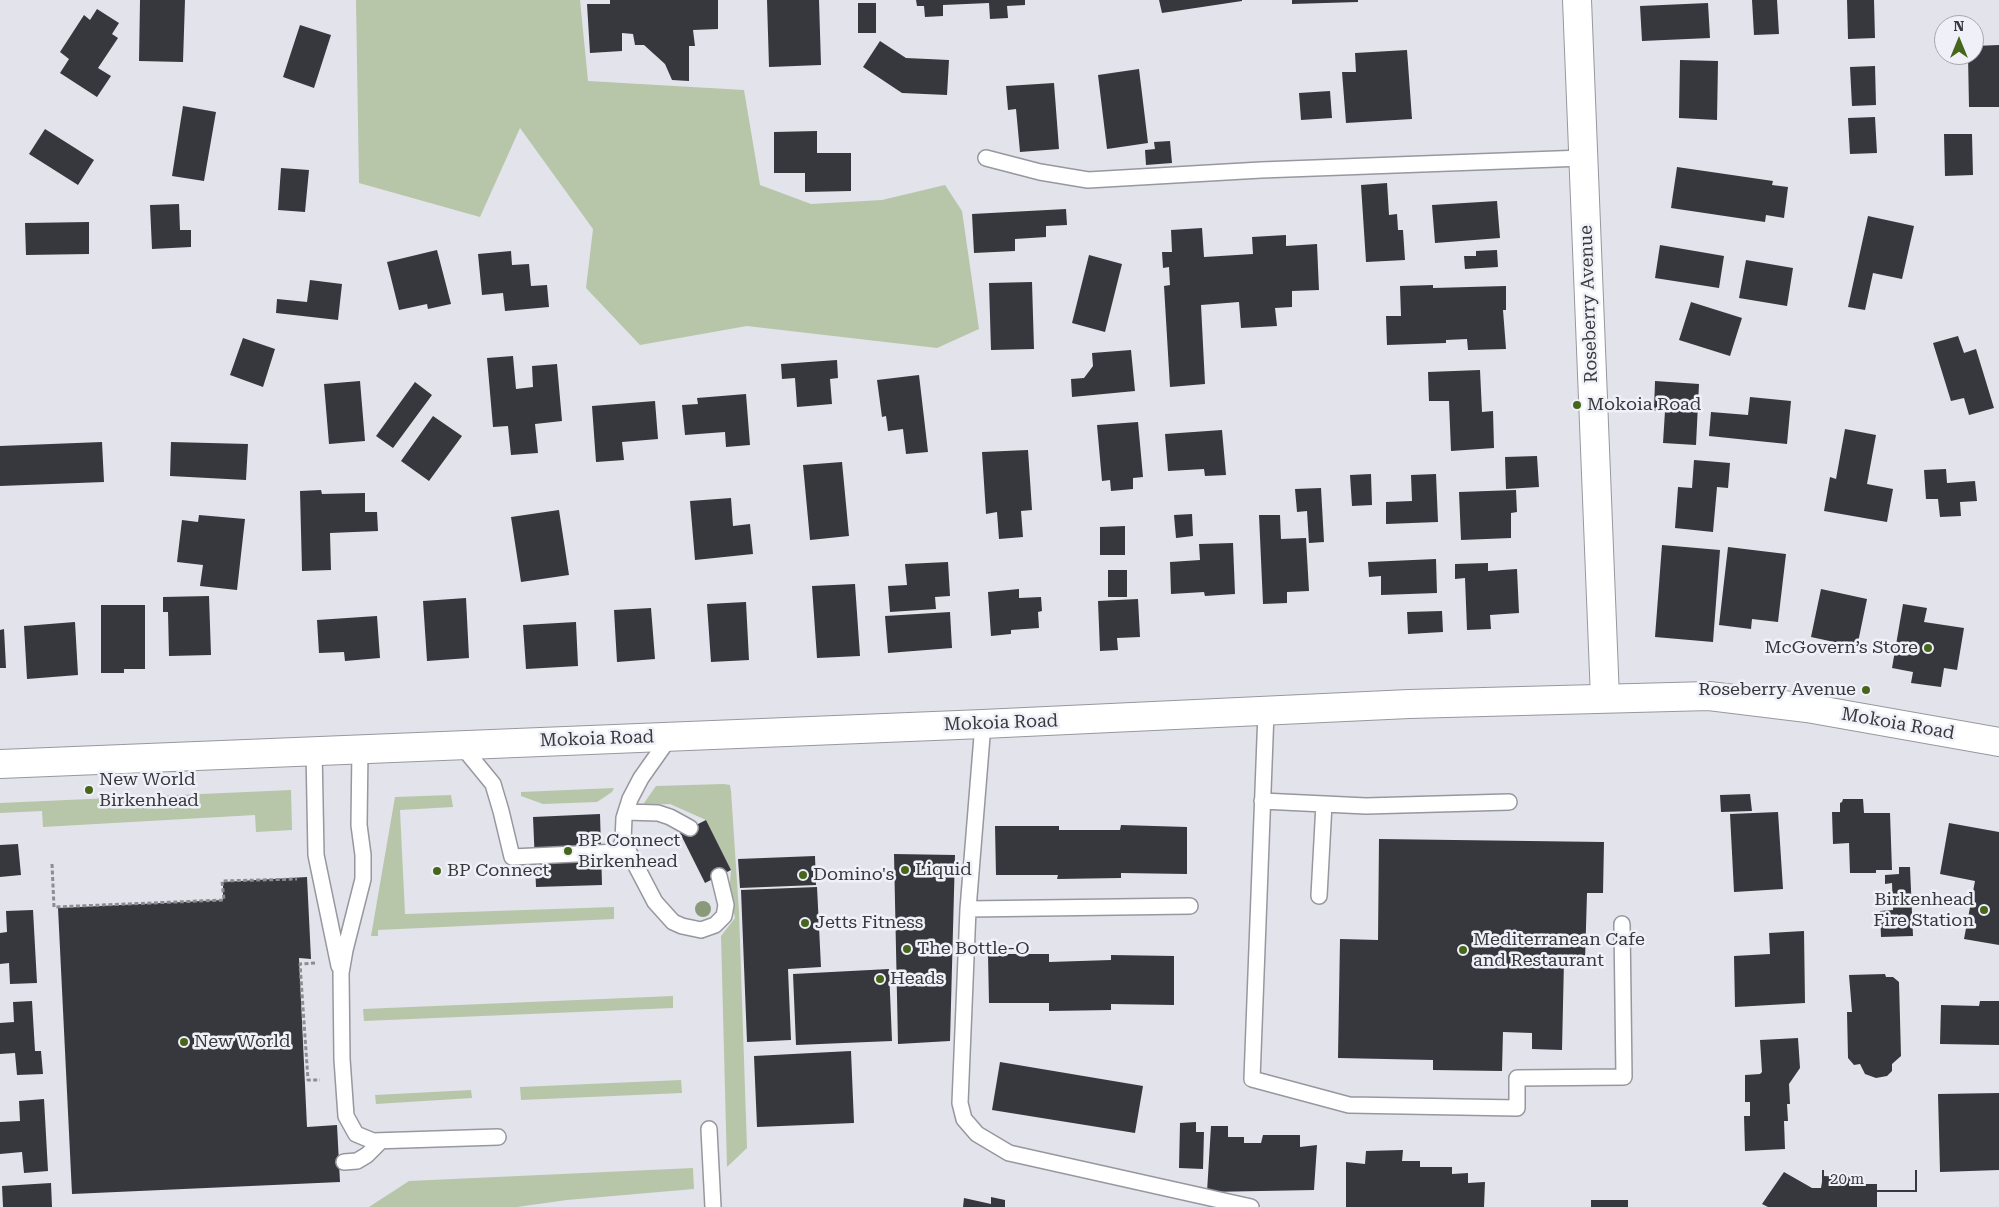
<!DOCTYPE html>
<html>
<head>
<meta charset="utf-8">
<style>
  body { margin:0 }
  #map { position:relative; width:1999px; height:1207px; overflow:hidden; background:#e3e3eb; font-family:"Roboto Serif",serif }
  canvas { display:block }
  .north { position:absolute; left:1934px; top:15px; width:50px; height:50px; box-sizing:border-box; background:#f0f0f9; border:1px solid #a7a7ae; border-radius:50%; rotate:0deg; font-size:14px; font-weight:700; line-height:20px; text-align:center; color:#39393d }
  .north::after { content:''; display:block; margin:auto; width:18px; height:22px; background:#46661b; clip-path:polygon(50% 0,100% 100%,50% 72%,0 100%) }
  .scale { position:absolute; left:1822px; top:1170px; width:95px; height:22px; box-sizing:border-box; border:2px solid #39393d; border-top:0; padding-left:6px; font-size:15px; line-height:18px; white-space:nowrap; color:#39393d; -webkit-text-stroke:4px #f0f0f9; paint-order:stroke }
</style>
</head>
<body>
<div id="map">
<canvas width="1999" height="1207"></canvas>
<div class="north">N</div>
<div class="scale">20 m</div>
</div>
<script>
const ctx = document.querySelector('canvas').getContext('2d');
ctx.lineJoin = 'round';
function paint(path, color) {
  ctx.fillStyle = color;
  ctx.fill(path, 'evenodd');
}
function shape(rows) {
  const path = new Path2D();
  for (const r of rows) {
    path.moveTo(r[0], r[1]);
    for (let i = 2; i < r.length; i += 2) path.lineTo(r[i], r[i + 1]);
  }
  return path;
}
function strokePath(path, color, width, dash) {
  ctx.strokeStyle = color;
  ctx.lineWidth = width;
  ctx.lineCap = dash ? 'butt' : 'round';
  ctx.setLineDash(dash || []);
  ctx.stroke(path);
}
function write(font, color, halo, rows, align = 'center') {
  ctx.font = font + ' "Roboto Serif",serif';
  ctx.lineWidth = 5;
  ctx.setLineDash([]);
  ctx.textBaseline = 'middle';
  ctx.strokeStyle = halo;
  ctx.fillStyle = color;
  for (const [text, x, y, turn = 0] of rows) {
    ctx.save();
    ctx.translate(x, y);
    ctx.rotate((+turn || 0) * Math.PI / 180);
    ctx.textAlign = isNaN(turn) ? turn : align;
    if (halo) ctx.strokeText(text, 0, 0);
    ctx.fillText(text, 0, 0);
    ctx.restore();
  }
}
const green = shape([
  [356,0,580,0,588,81,744,90,760,185,811,204,882,200,945,185,962,211,979,329,937,348,747,326,640,345,586,288,593,229,520,128,480,217,359,183],
  [724,784,730,785,731,791,739,912,747,1148,727,1167,721,936,735,918,729,893,731,870,706,820,670,804,645,805,644,803,656,786],
  [614,788,612,792,597,802,543,804,521,796,521,792],
  [291,790,292,830,256,832,255,815,43,827,42,811,0,813,0,803],
  [451,795,453,807,400,810,405,914,614,907,614,919,378,930,378,936,371,936,395,797],
  [673,996,673,1008,364,1021,363,1009],
  [681,1080,682,1093,521,1100,520,1087],
  [471,1090,472,1098,376,1104,375,1095],
  [693,1168,694,1189,567,1200,517,1207,369,1207,409,1181]
]);
const building = shape([
  [140,0,185,0,183,62,139,61],
  [610,0,718,0,718,29,693,30,695,46,689,46,689,81,672,80,665,64,644,45,635,45,633,34,622,33,622,51,590,53,587,4,610,4],
  [767,0,819,0,821,65,769,67],
  [916,0,1025,0,1025,5,1007,6,1008,18,990,19,989,3,943,5,943,16,925,17,924,6,917,6],
  [1159,0,1242,0,1242,1,1162,13],
  [1292,0,1358,0,1358,2,1292,4],
  [1752,0,1777,0,1779,34,1754,35],
  [1847,0,1874,0,1875,38,1848,39],
  [858,3,876,3,876,33,858,33],
  [1708,3,1710,38,1642,41,1640,6],
  [97,9,119,23,112,34,118,38,98,68,111,76,97,97,60,73,69,59,60,52,84,15,90,20],
  [300,25,331,35,314,88,283,77],
  [880,41,906,58,949,60,947,95,902,93,863,67],
  [1999,45,1999,107,1969,107,1968,55,1974,55,1974,46],
  [1407,50,1412,119,1346,123,1342,72,1356,72,1355,53],
  [1680,60,1718,61,1717,120,1679,118],
  [1875,66,1876,105,1852,106,1850,67],
  [1139,69,1148,143,1107,149,1098,75],
  [1054,83,1059,149,1020,152,1016,109,1008,110,1006,86],
  [1330,91,1332,118,1301,120,1299,93],
  [183,106,216,112,204,181,172,176],
  [1875,117,1877,153,1850,154,1848,118],
  [45,129,94,160,78,185,29,154],
  [817,131,817,153,851,153,851,191,805,192,805,173,774,173,774,132],
  [1944,134,1972,134,1973,175,1945,176],
  [1170,141,1172,163,1146,165,1145,150,1155,149,1154,142],
  [1677,167,1773,181,1772,185,1788,187,1784,218,1766,215,1765,222,1671,208],
  [281,168,309,170,305,212,278,210],
  [1387,183,1389,215,1397,214,1398,230,1403,230,1405,260,1366,262,1361,185],
  [1497,201,1500,238,1435,243,1432,205],
  [179,204,180,230,191,230,191,247,152,249,150,205],
  [1066,209,1067,225,1046,226,1046,237,1015,239,1015,251,974,253,972,214],
  [1868,216,1914,226,1902,279,1873,273,1865,310,1848,307],
  [89,222,89,254,26,255,25,223],
  [1202,228,1204,257,1253,254,1252,237,1286,235,1286,246,1317,244,1319,290,1292,291,1292,307,1275,308,1277,326,1241,328,1239,302,1201,305,1205,384,1170,387,1164,286,1170,285,1169,267,1163,268,1162,252,1172,252,1171,230],
  [1660,245,1724,256,1719,288,1655,278],
  [437,250,451,304,428,309,427,304,399,310,387,262],
  [1497,250,1498,267,1465,269,1464,256,1476,256,1476,251],
  [511,251,512,265,529,264,531,286,547,285,549,307,505,311,503,293,482,295,478,254],
  [1089,255,1122,264,1105,332,1072,323],
  [1746,260,1793,268,1787,306,1739,298],
  [310,280,342,284,338,320,276,313,277,299,307,302],
  [1032,282,1034,349,991,350,989,283],
  [1433,285,1433,288,1506,286,1506,310,1503,310,1506,349,1468,350,1467,339,1446,340,1446,343,1387,345,1386,316,1401,316,1400,286],
  [1691,302,1742,318,1730,356,1679,340],
  [1958,336,1964,353,1976,349,1994,408,1969,415,1964,398,1951,401,1933,343],
  [243,338,275,349,263,387,230,375],
  [1131,350,1135,391,1072,397,1071,379,1084,378,1093,366,1092,353],
  [513,356,516,389,533,387,532,366,557,364,562,421,535,424,538,453,511,455,508,426,493,427,487,358],
  [837,360,838,378,830,379,832,404,797,407,795,378,782,379,781,364],
  [1480,370,1482,412,1493,411,1494,448,1451,451,1449,401,1429,401,1428,372],
  [919,375,928,452,906,454,903,429,888,431,886,416,882,417,877,380],
  [360,381,365,441,329,444,324,384],
  [1655,381,1699,384,1696,445,1663,443,1665,411,1654,411],
  [415,382,432,395,393,448,376,436],
  [746,394,750,445,726,447,725,432,685,435,682,405,698,404,697,398],
  [1750,397,1791,401,1787,444,1709,436,1711,412,1748,415],
  [655,401,658,439,622,442,624,460,596,462,592,406],
  [433,416,462,436,429,481,401,461],
  [1138,422,1143,477,1133,478,1133,489,1111,491,1110,480,1102,481,1097,425],
  [1845,429,1876,435,1867,484,1893,489,1887,522,1824,511,1830,477,1836,479],
  [1222,430,1226,475,1205,476,1204,469,1168,471,1165,434],
  [102,442,104,482,0,486,0,446],
  [171,442,248,444,246,480,170,476],
  [1028,450,1032,510,1021,511,1023,537,999,539,997,512,986,514,982,452],
  [1537,456,1539,487,1506,489,1505,457],
  [1694,460,1730,463,1728,488,1717,487,1713,532,1675,528,1678,487,1692,488],
  [842,462,849,536,810,540,803,465],
  [1946,469,1947,483,1975,481,1977,501,1960,502,1961,516,1940,517,1938,499,1926,499,1924,470],
  [1371,474,1372,505,1352,506,1350,475],
  [1436,474,1438,522,1386,524,1386,502,1412,501,1411,475],
  [1321,488,1324,542,1309,543,1307,511,1297,512,1295,489],
  [321,490,322,494,365,493,365,512,377,512,378,531,330,533,331,570,302,571,300,491],
  [1516,490,1517,512,1511,513,1511,538,1461,540,1459,492],
  [731,498,733,526,750,524,753,554,695,560,690,501],
  [559,510,569,575,521,582,511,517],
  [1192,514,1193,536,1176,538,1174,515],
  [199,515,245,519,237,590,200,586,203,565,177,562,182,520,198,522],
  [1259,515,1280,515,1281,539,1306,538,1309,591,1287,592,1287,603,1263,604],
  [1125,526,1125,555,1100,555,1100,527],
  [1233,543,1235,594,1205,596,1204,592,1171,594,1170,562,1200,560,1199,544],
  [1662,545,1720,550,1713,642,1655,637],
  [1728,547,1786,554,1778,622,1752,619,1751,629,1719,625],
  [1436,559,1437,593,1381,595,1381,576,1369,577,1368,562],
  [948,562,950,596,935,597,936,609,890,612,888,586,907,585,905,564],
  [1488,563,1488,571,1517,569,1519,613,1490,615,1491,629,1467,630,1465,578,1455,579,1455,564],
  [1108,570,1127,570,1127,597,1108,597],
  [855,584,860,656,817,658,812,586],
  [1019,589,1019,598,1041,597,1042,611,1038,612,1039,628,1011,630,1011,634,991,636,988,592],
  [1821,589,1867,599,1857,647,1811,637],
  [209,596,211,655,169,656,168,612,163,612,163,597],
  [466,598,469,658,427,661,423,601],
  [1138,599,1140,637,1117,638,1118,650,1100,651,1098,601],
  [746,602,749,660,711,662,707,604],
  [1903,604,1927,608,1924,622,1964,628,1957,670,1944,668,1941,687,1911,683,1913,672,1892,668],
  [101,605,145,605,145,669,124,669,124,673,101,673],
  [651,608,655,659,617,662,614,610],
  [1442,611,1443,632,1408,634,1407,612],
  [950,612,952,648,888,653,885,616],
  [377,616,380,658,345,661,344,652,319,653,317,620],
  [75,622,78,675,27,679,24,626],
  [576,622,578,666,526,669,523,625],
  [4,629,6,668,0,668,0,630],
  [1750,794,1752,811,1721,812,1720,795],
  [1843,799,1863,799,1864,813,1890,813,1892,870,1876,870,1876,873,1850,873,1849,843,1833,844,1832,812,1840,812,1840,803,1842,802],
  [1778,812,1783,889,1734,892,1730,814],
  [600,814,602,885,536,887,533,817],
  [706,820,731,870,705,883,680,833],
  [1949,823,1999,832,1999,945,1964,939,1975,881,1940,874],
  [1121,825,1187,827,1187,874,1121,873,1121,878,1057,879,1058,875,996,875,995,826,1059,826,1059,830,1120,830],
  [1379,839,1604,842,1603,893,1587,893,1585,961,1564,960,1562,1050,1532,1049,1532,1033,1503,1032,1502,1071,1433,1070,1433,1060,1338,1058,1340,939,1378,940],
  [18,844,21,875,0,877,0,845],
  [894,854,955,855,950,1041,898,1044],
  [815,856,816,885,740,888,738,859],
  [1899,867,1910,867,1913,936,1881,937,1880,911,1893,910,1892,883,1885,884,1885,875,1899,874],
  [307,877,311,959,299,958,307,1127,337,1125,340,1182,72,1194,58,908,223,900,223,882],
  [817,887,821,967,788,969,791,1040,747,1042,741,890],
  [33,910,37,983,10,984,9,963,0,964,0,933,7,932,6,911],
  [1804,931,1805,1003,1735,1007,1734,956,1770,954,1769,933],
  [988,954,1049,954,1049,962,1111,960,1111,955,1174,956,1174,1005,1111,1004,1111,1010,1049,1011,1049,1003,989,1003],
  [889,969,892,1041,796,1045,793,974],
  [1885,974,1886,977,1893,977,1899,982,1901,1056,1892,1064,1892,1071,1887,1076,1876,1078,1865,1074,1860,1064,1854,1065,1848,1058,1847,1012,1852,1012,1849,975],
  [32,1001,35,1051,41,1051,43,1074,17,1075,15,1053,0,1054,0,1023,14,1022,13,1002],
  [1980,1001,1999,1001,1999,1045,1940,1044,1941,1005,1979,1006],
  [1798,1038,1800,1068,1789,1084,1790,1104,1787,1104,1788,1121,1784,1121,1785,1149,1745,1151,1744,1116,1750,1116,1750,1102,1745,1102,1745,1075,1760,1074,1762,1072,1760,1040],
  [851,1051,854,1123,757,1127,754,1056],
  [1000,1062,1143,1086,1135,1133,992,1110],
  [1999,1093,1999,1170,1940,1172,1938,1094],
  [44,1099,48,1171,24,1173,22,1152,0,1154,0,1122,20,1121,19,1101],
  [1196,1122,1196,1132,1204,1132,1203,1169,1179,1168,1180,1123],
  [1211,1126,1228,1126,1228,1137,1244,1137,1244,1143,1261,1143,1263,1135,1300,1135,1300,1147,1317,1145,1314,1190,1207,1192],
  [1403,1150,1402,1161,1420,1161,1420,1167,1452,1167,1452,1174,1468,1173,1468,1183,1485,1182,1484,1207,1346,1207,1346,1162,1365,1164,1366,1151],
  [1784,1172,1812,1188,1821,1188,1823,1176,1850,1177,1852,1184,1877,1184,1877,1207,1768,1207,1762,1204],
  [51,1183,52,1207,3,1207,2,1186],
  [991,1197,1005,1200,1005,1207,963,1207,964,1198,991,1204],
  [1591,1200,1628,1200,1628,1207,1591,1207]
]);
const path = shape([
  [52,864,54,907,224,900,222,881,297,879],
  [315,963,300,964,308,1080,320,1080]
]);
const service = shape([
  [986,158,1040,172,1088,180,1261,170,1583,158],
  [1266,712,1252,1079,1349,1105,1517,1108,1517,1078,1624,1077,1622,924],
  [983,724,968,909,960,1103,964,1119,977,1134,1009,1153,1251,1207],
  [461,745,493,784,501,811,512,857,618,852,623,841,624,818,630,799,641,778,670,737],
  [360,749,359,825,363,855,363,879,345,950,341,973,342,1059,346,1116,356,1134,373,1141,498,1137],
  [314,750,316,855,339,966],
  [1262,801,1366,806,1509,802],
  [626,812,658,813,670,817,690,828],
  [623,841,655,902,673,922,682,926,701,930,715,925,724,916,726,905,719,876],
  [1319,896,1324,804],
  [968,909,1190,906],
  [709,1129,713,1207],
  [344,1162,357,1161,367,1155,381,1141]
]);
const minor = shape([
  [1577,0,1605,698]
]);
const secondary = shape([
  [0,764,983,724,1409,704,1709,696,1807,708,1999,742]
]);
const trees = [
  [703,909]
];
const markers = [
  [1577,405,5,"#46661b"],
  [1928,648,5,"#46661b"],
  [1866,690,5,"#46661b"],
  [89,790,5,"#46661b"],
  [568,851,5,"#46661b"],
  [905,870,5,"#46661b"],
  [437,871,5,"#46661b"],
  [803,875,5,"#46661b"],
  [1984,910,5,"#46661b"],
  [805,923,5,"#46661b"],
  [907,949,5,"#46661b"],
  [1463,950,5,"#46661b"],
  [880,979,5,"#46661b"],
  [184,1042,5,"#46661b"]
];
const streetNames = [
  ["Roseberry Avenue",1589,304,-92],
  ["Mokoia Road",1001,723,-2],
  ["Mokoia Road",1898,724,10],
  ["Mokoia Road",597,739,-2]
];
const poiNames = [
  ["Mokoia Road",1587,405],
  ["McGovern’s Store",1918,648,"right"],
  ["Roseberry Avenue",1856,690,"right"],
  ["New World",99,780],
  ["Birkenhead",99,801],
  ["BP Connect",578,841],
  ["Birkenhead",578,862],
  ["Liquid",915,870],
  ["BP Connect",447,871],
  ["Domino's",813,875],
  ["Birkenhead",1974,900,"right"],
  ["Fire Station",1974,921,"right"],
  ["Jetts Fitness",815,923],
  ["Mediterranean Cafe",1473,940],
  ["and Restaurant",1473,961],
  ["The Bottle-O",917,949],
  ["Heads",890,979],
  ["New World",194,1042]
];
paint(green, '#b7c6a9');
paint(building, '#37373e');
strokePath(service, '#97979f', 18);
strokePath(minor, '#97979f', 30);
strokePath(secondary, '#97979f', 30);
strokePath(path, '#8c8c92', 3, [4, 2.5]);
strokePath(service, '#fff', 15);
strokePath(minor, '#fff', 28);
strokePath(secondary, '#fff', 28);
ctx.fillStyle = '#899979';
for (const [x, y] of trees) {
  ctx.beginPath();
  ctx.arc(x, y, 8, 0, 2 * Math.PI);
  ctx.fill();
}
for (const [x, y, r, color] of markers) {
  const dot = new Path2D();
  dot.arc(x, y, r, 0, 2 * Math.PI);
  ctx.fillStyle = color;
  ctx.fill(dot);
  strokePath(dot, '#f0f0f9', 2);
}
write('18px', '#39393d', '#f0f0f9', streetNames);
write('18px', '#39393d', '#f0f0f9', poiNames, 'left');
</script>
</body>
</html>
